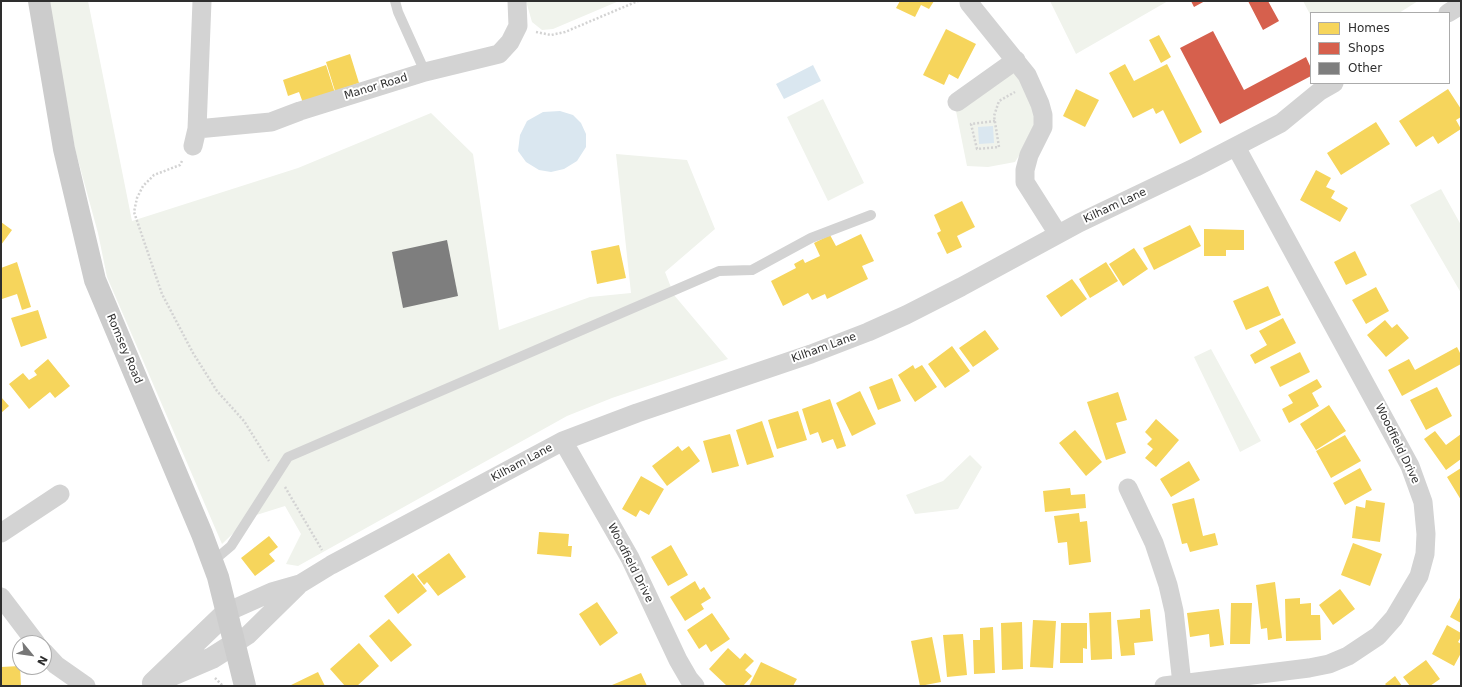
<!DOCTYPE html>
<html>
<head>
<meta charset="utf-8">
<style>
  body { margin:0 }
  #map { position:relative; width:1462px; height:687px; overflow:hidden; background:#fff; font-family:"DejaVu Sans",sans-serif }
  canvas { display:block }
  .frame { position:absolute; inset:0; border:2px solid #2e2e2e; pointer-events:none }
  .legend { position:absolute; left:1310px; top:12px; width:140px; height:72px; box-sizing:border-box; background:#fff; border:1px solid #ababab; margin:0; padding:5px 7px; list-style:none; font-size:12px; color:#2e2e2e }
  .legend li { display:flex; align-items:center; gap:8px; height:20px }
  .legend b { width:20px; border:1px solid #ababab }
  .north { position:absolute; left:12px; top:635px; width:40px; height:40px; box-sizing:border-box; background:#fff; border:1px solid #ababab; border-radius:50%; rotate:119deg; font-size:11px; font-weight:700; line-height:16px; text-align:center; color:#2e2e2e }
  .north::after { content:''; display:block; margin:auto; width:14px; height:18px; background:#777; clip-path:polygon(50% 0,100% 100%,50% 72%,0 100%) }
</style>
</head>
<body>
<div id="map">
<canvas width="1462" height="687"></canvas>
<div class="frame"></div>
<ul class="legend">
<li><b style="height:11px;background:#f6d55c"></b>Homes</li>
<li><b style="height:11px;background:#d6604d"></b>Shops</li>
<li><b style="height:11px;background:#7e7e7e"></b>Other</li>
</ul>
<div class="north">N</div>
</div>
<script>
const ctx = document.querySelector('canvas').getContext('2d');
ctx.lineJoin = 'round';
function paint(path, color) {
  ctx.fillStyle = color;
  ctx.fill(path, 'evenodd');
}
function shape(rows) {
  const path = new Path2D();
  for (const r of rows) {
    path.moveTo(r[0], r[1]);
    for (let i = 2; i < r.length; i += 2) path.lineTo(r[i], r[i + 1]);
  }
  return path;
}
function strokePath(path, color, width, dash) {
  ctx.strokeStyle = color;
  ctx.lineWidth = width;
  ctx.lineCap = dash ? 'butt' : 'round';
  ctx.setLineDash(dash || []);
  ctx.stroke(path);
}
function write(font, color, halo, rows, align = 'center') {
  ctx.font = font + ' "DejaVu Sans",sans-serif';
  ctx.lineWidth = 4;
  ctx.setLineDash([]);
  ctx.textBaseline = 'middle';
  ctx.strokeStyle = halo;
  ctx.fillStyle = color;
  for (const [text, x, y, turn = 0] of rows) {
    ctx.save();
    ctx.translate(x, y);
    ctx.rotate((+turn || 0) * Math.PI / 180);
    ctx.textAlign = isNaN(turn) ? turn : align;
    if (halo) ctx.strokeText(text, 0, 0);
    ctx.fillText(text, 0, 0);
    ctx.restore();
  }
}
const green = shape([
  [49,1,88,1,132,221,298,168,431,113,473,154,499,330,590,297,631,293,616,154,687,160,715,229,665,272,674,295,728,359,612,398,567,416,298,566,286,564,301,534,285,506,250,517,222,544,107,277,98,233,75,149],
  [526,1,619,1,553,29,542,30,532,22],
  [1050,1,1168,1,1076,54],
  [1303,1,1418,1,1399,13,1311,13,1311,16],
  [1018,73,1035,116,1033,133,1015,162,988,167,967,166,956,111,1007,74],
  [823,99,864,183,828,201,787,117],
  [1441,189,1461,225,1461,293,1410,205],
  [1211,349,1261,441,1240,452,1194,357],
  [970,455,982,467,958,509,915,514,906,495,943,481]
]);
const water = shape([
  [813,65,821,81,784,99,776,84],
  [560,111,573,115,581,123,586,134,586,147,577,161,564,169,551,172,539,170,526,162,518,151,520,135,527,121,543,112],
  [993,126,994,143,979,144,978,127]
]);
const homes = shape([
  [900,1,934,1,929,9,921,5,915,17,896,8],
  [946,29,976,44,958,79,949,74,944,85,923,75],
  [1159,35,1171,57,1161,63,1149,40],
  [350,54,359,83,335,91,326,62],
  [1125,64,1134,81,1167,64,1202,132,1180,144,1163,110,1156,114,1153,108,1133,118,1109,73],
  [326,65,335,93,303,103,299,92,288,96,283,80],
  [1076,89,1099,100,1085,127,1063,116],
  [1448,89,1461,109,1461,117,1456,120,1461,129,1438,144,1433,136,1416,147,1399,121],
  [1376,122,1390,144,1341,175,1327,153],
  [1316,170,1331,178,1326,187,1335,191,1331,198,1348,208,1340,222,1300,200],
  [962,201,975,227,957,236,962,247,947,254,937,233,941,231,934,215],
  [1,222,12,230,1,245],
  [1190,225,1201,246,1154,270,1143,248],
  [1204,229,1244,230,1244,250,1226,250,1226,256,1204,256],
  [861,234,874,261,862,266,868,279,827,299,825,294,812,300,808,293,783,306,771,281,796,268,794,264,803,259,805,263,820,256,814,243,830,235,836,246],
  [619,245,626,278,597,284,591,251],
  [1134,248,1148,269,1123,286,1109,264],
  [1355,251,1367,275,1346,285,1334,262],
  [17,262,31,307,22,310,17,294,2,299,1,295,1,268],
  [1106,262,1118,281,1090,298,1079,279],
  [1072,279,1087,299,1061,317,1046,296],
  [1268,286,1281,315,1246,330,1233,301],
  [1376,287,1389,311,1366,324,1352,300],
  [38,310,47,338,21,347,11,318],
  [1283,318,1296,343,1255,364,1250,355,1267,345,1259,331],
  [1385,320,1392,328,1397,324,1409,338,1386,357,1367,335],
  [985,330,999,349,973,367,959,348],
  [952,346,970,371,945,388,928,364],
  [1457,347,1461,355,1461,364,1402,396,1388,370,1409,359,1415,370],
  [1300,352,1310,372,1280,387,1270,367],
  [48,359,70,386,55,398,50,392,29,409,9,384,23,373,29,380,37,375,34,371],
  [913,365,915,369,922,365,937,387,915,402,898,375],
  [892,378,901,401,878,410,869,387],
  [1317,379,1322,387,1312,393,1319,406,1289,423,1282,409,1293,403,1288,395],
  [1437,387,1452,416,1426,430,1410,400],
  [860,391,876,424,852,436,836,403],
  [1118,392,1127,420,1116,423,1126,453,1106,460,1087,402],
  [1,397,9,406,1,413],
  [830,399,846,446,837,449,833,439,822,443,818,432,810,435,802,409],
  [1329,405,1346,431,1316,450,1300,424],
  [798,411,807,440,777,449,768,420],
  [1156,419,1179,440,1156,467,1145,458,1153,449,1147,444,1152,439,1145,432],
  [762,421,774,457,747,465,736,430],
  [1075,430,1102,462,1086,476,1059,443],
  [1435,431,1446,445,1461,434,1461,459,1446,470,1424,439],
  [730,434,739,466,712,473,703,441],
  [1345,435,1361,461,1331,478,1316,451],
  [678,446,682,451,689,446,700,461,667,486,652,466],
  [1189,461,1200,480,1171,497,1160,479],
  [1360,468,1372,490,1345,505,1333,483],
  [1461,468,1461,500,1447,477],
  [641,476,664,489,649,515,640,510,636,517,622,509],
  [1070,488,1071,495,1085,494,1086,508,1045,512,1043,491],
  [1194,498,1203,536,1215,533,1218,545,1190,552,1187,543,1182,544,1172,504],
  [1366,500,1385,503,1380,542,1352,538,1356,506,1365,508],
  [1079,513,1080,522,1087,521,1091,562,1069,565,1067,542,1058,543,1054,516],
  [539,532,569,534,568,546,572,546,571,557,537,554],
  [269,536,278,547,269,554,275,561,255,576,241,558],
  [1353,543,1382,554,1370,586,1341,575],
  [671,545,688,575,668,586,651,557],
  [449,553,466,577,438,596,427,582,424,585,417,576],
  [413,573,427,591,398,614,384,596],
  [695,581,700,590,704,587,711,598,701,604,704,609,685,621,670,597],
  [1275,582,1282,638,1268,640,1267,628,1261,629,1256,585],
  [1340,589,1355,609,1333,625,1319,605],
  [1461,596,1461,623,1450,617],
  [1300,598,1300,604,1311,603,1311,615,1320,615,1321,640,1286,641,1285,599],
  [597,602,618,633,600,646,579,614],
  [1231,603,1252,603,1250,644,1230,644],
  [1150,609,1153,641,1134,643,1135,655,1121,656,1117,620,1140,618,1140,610],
  [1219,609,1224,645,1210,647,1209,634,1190,637,1187,613],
  [1111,612,1112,659,1091,660,1089,613],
  [712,613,730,639,711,652,706,644,699,649,687,630],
  [389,619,412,645,391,662,369,636],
  [1033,620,1056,621,1053,668,1030,667],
  [1022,622,1023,669,1002,670,1001,623],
  [1061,623,1087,623,1087,649,1083,648,1083,663,1060,663],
  [1447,625,1461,633,1461,637,1458,642,1461,644,1461,653,1454,666,1432,654],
  [993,627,995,673,974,674,973,640,980,640,980,628],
  [963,634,967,675,947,677,943,635],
  [932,637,941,682,920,686,911,641],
  [359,643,379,666,357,686,345,686,330,669],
  [728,648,740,659,745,653,754,661,745,670,752,676,743,686,727,686,709,669],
  [1426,660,1440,679,1430,686,1410,686,1403,677],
  [761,662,797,679,793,686,749,686],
  [20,666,21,686,1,686,1,667],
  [318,672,325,686,289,686],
  [641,673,647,686,613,686,612,685],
  [1395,676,1402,686,1387,686,1385,684]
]);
const shops = shape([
  [1191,1,1205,1,1194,7],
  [1248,1,1268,1,1279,21,1263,30],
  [1213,31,1244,90,1306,57,1311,68,1311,76,1220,124,1180,48]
]);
const building = shape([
  [447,240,458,296,403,308,392,252]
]);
const path = shape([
  [536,32,551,35,565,32,638,1],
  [995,121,971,124,977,149,999,147,994,116,999,101,1015,92],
  [182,161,180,165,154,175,143,186,137,198,134,212,162,294,193,353,217,391,244,421,269,461],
  [285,487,322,550],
  [215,678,223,686]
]);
const service = shape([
  [395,1,398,12,425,72],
  [212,562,231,546,288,457,719,271,752,270,811,238,871,215]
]);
const minor = shape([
  [969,3,1027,75,1040,104,1043,115,1043,127,1029,155,1025,170,1025,182,1058,234],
  [1448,13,1461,5],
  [957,102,1016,60],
  [197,129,271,122,300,111,425,72,499,54,510,42,518,26,517,1],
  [193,146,197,129,202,1],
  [563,441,630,558,678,660,689,679,695,686],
  [1128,488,1154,543,1168,585,1174,611,1182,684],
  [1,533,60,494],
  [1,597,36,643],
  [227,612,272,592,300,584,331,565,563,441,637,413,811,354,868,332,906,315,961,287,1079,223,1196,167,1281,123,1320,91,1334,83],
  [234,644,248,635,298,586],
  [44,652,56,665,86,686],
  [1164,686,1309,668,1329,664,1348,656,1378,636,1394,618,1419,576,1425,554,1426,534,1423,502,1410,466,1236,147]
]);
const tertiary = shape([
  [165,678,212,658,234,644],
  [153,683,227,612]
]);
const secondary = shape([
  [39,1,64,149,95,280,202,534,218,577,245,686]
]);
const streetNames = [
  ["Manor Road",376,87,-17],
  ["Kilham Lane",1115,206,-25],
  ["Kilham Lane",824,348,-20],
  ["Romsey Road",124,349,67],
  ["Woodfield Drive",1397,444,64],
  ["Kilham Lane",522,463,-28],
  ["Woodfield Drive",630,563,63]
];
paint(green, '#f0f3ec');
paint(water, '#dae7f0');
paint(homes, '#f6d55c');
paint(shops, '#d6604d');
paint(building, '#7e7e7e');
strokePath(path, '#d3d3d3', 2.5, [2, 2]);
strokePath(service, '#d3d3d3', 10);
strokePath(minor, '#d3d3d3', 19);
strokePath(tertiary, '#d3d3d3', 22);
strokePath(secondary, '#ccc', 22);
write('11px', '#2e2e2e', '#fff', streetNames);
</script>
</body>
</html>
